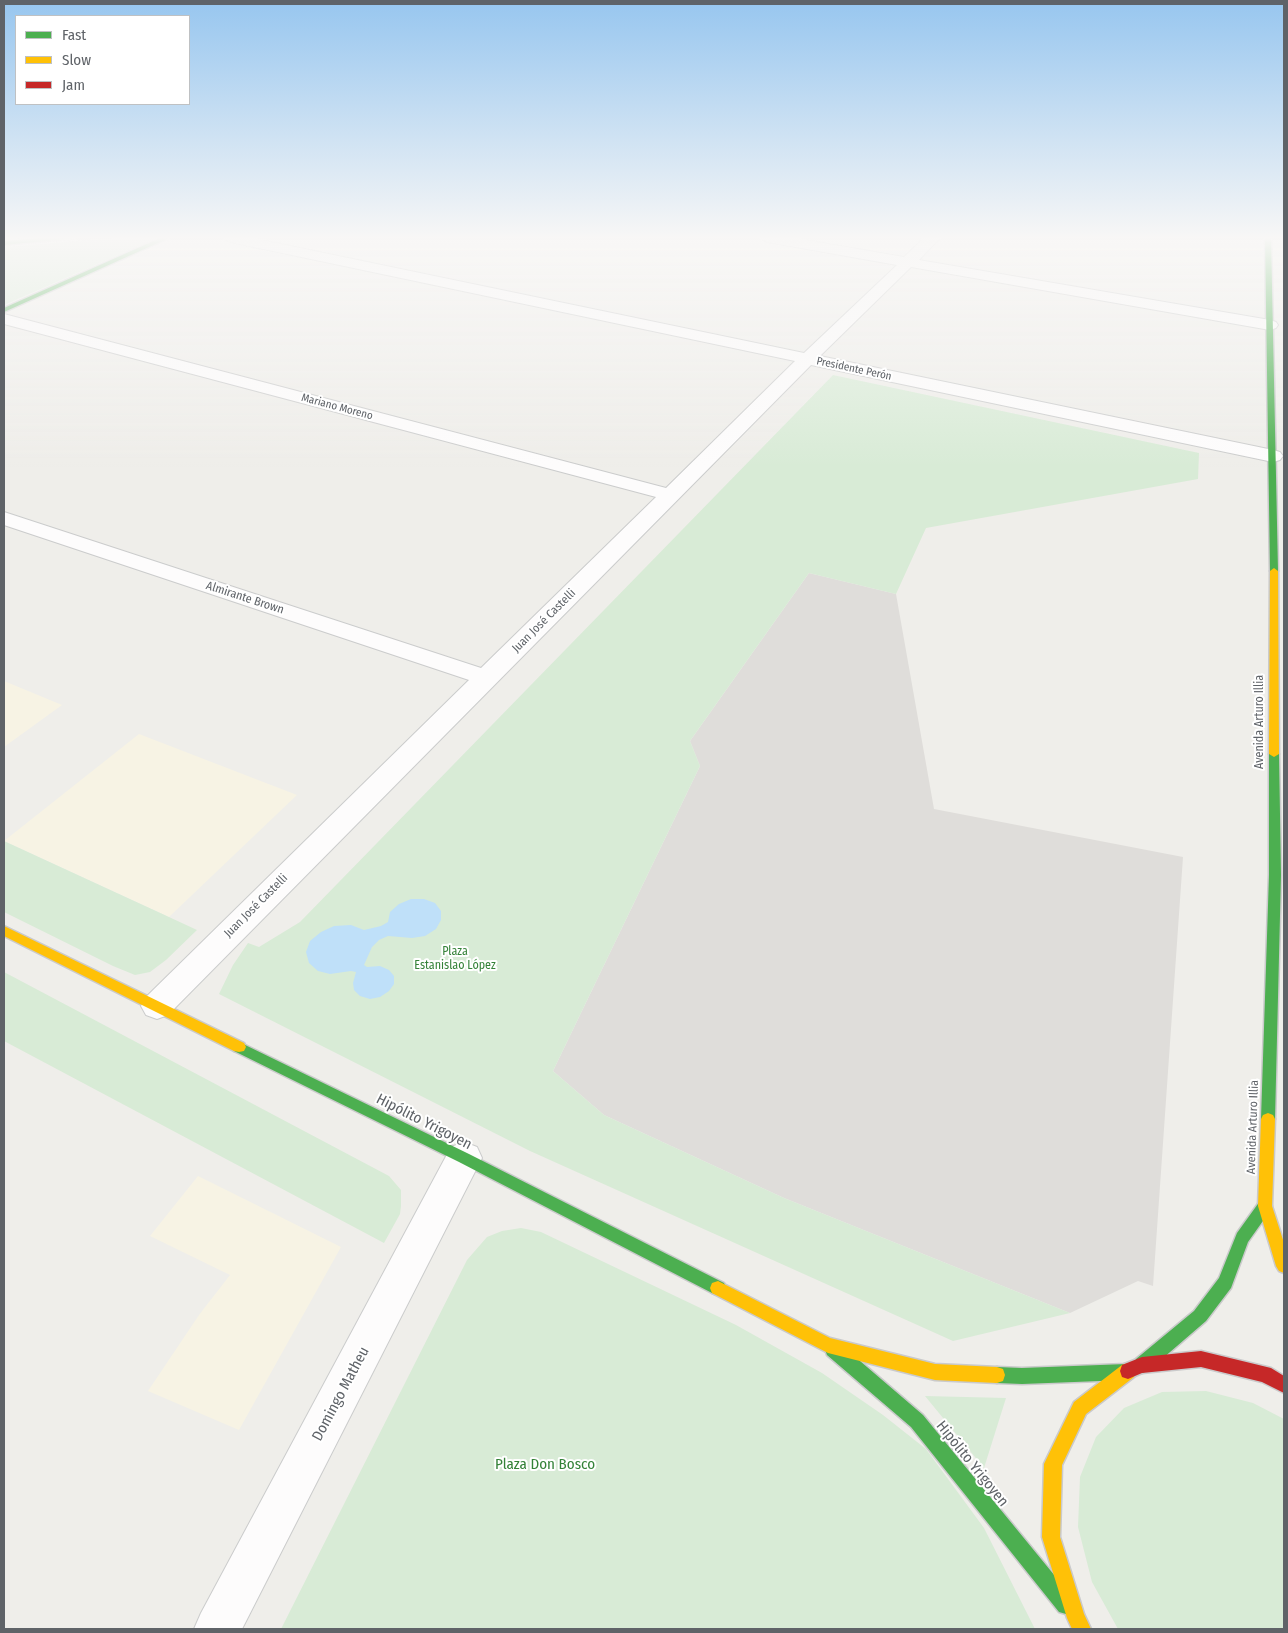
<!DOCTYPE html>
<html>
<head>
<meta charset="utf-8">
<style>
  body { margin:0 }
  #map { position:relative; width:1288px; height:1633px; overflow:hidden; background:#efeeea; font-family:"Fira Sans Condensed",sans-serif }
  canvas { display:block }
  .frame { position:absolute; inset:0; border:5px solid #5f6368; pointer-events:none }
  .legend { position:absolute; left:15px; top:15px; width:175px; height:90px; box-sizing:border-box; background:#fff; border:1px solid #bfc1c3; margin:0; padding:6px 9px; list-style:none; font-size:15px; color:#5f6368 }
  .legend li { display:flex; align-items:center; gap:10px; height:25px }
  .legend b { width:25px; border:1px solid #bfc1c3 }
</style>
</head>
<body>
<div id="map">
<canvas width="1288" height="1633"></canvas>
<div class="frame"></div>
<ul class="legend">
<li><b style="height:6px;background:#4caf50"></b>Fast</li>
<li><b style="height:6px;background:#ffc107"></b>Slow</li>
<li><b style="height:6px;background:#c62828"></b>Jam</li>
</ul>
</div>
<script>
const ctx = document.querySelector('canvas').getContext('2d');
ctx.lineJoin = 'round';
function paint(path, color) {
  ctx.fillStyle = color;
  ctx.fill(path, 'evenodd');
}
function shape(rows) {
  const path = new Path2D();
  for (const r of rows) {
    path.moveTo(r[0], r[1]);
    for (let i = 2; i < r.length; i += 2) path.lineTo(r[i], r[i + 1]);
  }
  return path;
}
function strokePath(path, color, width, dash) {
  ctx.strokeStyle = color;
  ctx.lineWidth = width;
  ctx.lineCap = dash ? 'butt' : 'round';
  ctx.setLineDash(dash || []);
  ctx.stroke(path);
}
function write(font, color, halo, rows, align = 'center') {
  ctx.font = font + ' "Fira Sans Condensed",sans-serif';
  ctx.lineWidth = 4;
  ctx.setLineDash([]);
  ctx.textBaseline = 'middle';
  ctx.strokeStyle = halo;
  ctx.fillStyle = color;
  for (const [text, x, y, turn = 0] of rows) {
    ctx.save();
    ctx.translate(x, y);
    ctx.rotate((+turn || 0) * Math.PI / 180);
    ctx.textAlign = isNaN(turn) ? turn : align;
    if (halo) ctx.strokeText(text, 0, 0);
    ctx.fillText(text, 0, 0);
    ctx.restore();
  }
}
const commercial = shape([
  [4,681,62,705,4,747],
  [139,734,297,795,169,917,4,841],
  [198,1176,341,1247,239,1430,148,1391,199,1315,230,1275,150,1236]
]);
const industrial = shape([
  [809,573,896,594,934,809,1183,857,1153,1286,1138,1281,1070,1313,784,1198,604,1115,553,1071,700,766,690,741]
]);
const green = shape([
  [114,238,158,238,4,305,4,247],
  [833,375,1199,453,1198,479,926,528,896,594,809,573,690,741,700,766,553,1071,604,1115,784,1198,1070,1313,953,1341,530,1151,219,994,233,965,248,943,259,947,300,922],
  [4,841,169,917,197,930,166,960,150,972,135,975,113,966,4,912],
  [4,972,389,1176,401,1190,401,1206,400,1214,384,1243,4,1041],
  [521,1228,541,1232,736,1325,822,1373,883,1415,926,1449,984,1528,1035,1629,281,1629,467,1260,487,1237,502,1231],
  [1206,1391,1253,1403,1284,1419,1284,1629,1118,1629,1092,1582,1078,1527,1080,1477,1096,1437,1124,1408,1162,1392],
  [925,1396,1006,1398,984,1468]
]);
const water = shape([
  [411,899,424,899,435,903,441,911,441,920,436,929,425,936,412,938,388,936,379,940,372,947,364,965,367,967,380,966,389,970,394,976,394,984,389,991,380,997,370,999,360,996,354,990,353,983,356,972,351,971,330,974,318,971,309,963,306,952,310,941,321,932,334,926,351,925,364,930,381,926,388,922,390,912,399,904]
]);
const stream = shape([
  [4,238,19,238,4,241,4,238]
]);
const street = shape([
  [223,238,252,238,804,353,897,265,767,242,760,238,794,238,904,257,924,238,940,238,919,260,1270,320,1276,322,1278,325,1276,328,1270,330,911,267,820,356,1273,450,1280,452,1283,456,1280,460,1273,462,811,365,168,1015,157,1019,146,1015,141,1006,146,997,469,680,4,525,4,512,481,668,656,497,4,324,4,314,666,488,795,361,230,242,223,238],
  [464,1142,477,1147,482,1158,242,1629,194,1629,201,1613,451,1147,464,1142]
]);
const fast = shape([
  [43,238,75,238,4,245,4,241,43,238],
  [160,238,169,238,4,312,4,308,160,238],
  [1265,238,1271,238,1278,571,1274,574,1270,571,1265,238],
  [1274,751,1279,754,1281,875,1275,1119,1273,1123,1268,1125,1263,1123,1261,1119,1269,875,1269,754,1274,751],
  [239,1042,469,1154,724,1283,726,1288,724,1293,718,1295,712,1293,459,1162,234,1051,232,1047,234,1043,239,1042],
  [1265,1199,1270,1201,1272,1206,1270,1211,1248,1242,1231,1288,1206,1321,1148,1371,1142,1373,1136,1371,1134,1365,1136,1359,1194,1311,1219,1278,1237,1233,1260,1201,1265,1199],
  [833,1341,839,1343,923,1415,1073,1598,1075,1605,1073,1612,1066,1614,1059,1612,911,1427,827,1355,825,1349,827,1343,833,1341],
  [1126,1364,1132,1366,1134,1372,1132,1378,1126,1380,1022,1384,997,1383,991,1381,989,1375,991,1369,997,1367,1022,1368,1126,1364]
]);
const slow = shape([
  [1274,568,1278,571,1279,754,1274,757,1269,754,1270,571,1274,568],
  [4,926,244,1043,246,1047,244,1051,239,1052,234,1051,4,936,4,926],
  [1268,1113,1273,1115,1275,1119,1272,1206,1284,1243,1284,1273,1279,1271,1276,1266,1258,1206,1261,1119,1263,1115,1268,1113],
  [718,1281,830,1338,935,1364,997,1367,1003,1369,1005,1375,1003,1381,997,1383,935,1380,828,1353,712,1293,710,1288,712,1283,718,1281],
  [1128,1363,1134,1365,1136,1371,1134,1377,1086,1414,1062,1465,1060,1537,1084,1614,1091,1629,1072,1629,1067,1618,1042,1537,1044,1464,1074,1402,1122,1365,1128,1363]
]);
const jam = shape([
  [1201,1351,1271,1368,1284,1376,1284,1393,1262,1382,1201,1367,1142,1373,1128,1379,1122,1377,1120,1371,1122,1365,1142,1357,1201,1351]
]);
const farStreetnames = [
  ["Presidente Perón",854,369,12],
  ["Mariano Moreno",337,407,15]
];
const streetNames = [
  ["Almirante Brown",245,598,18],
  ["Juan José Castelli",544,621,-45],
  ["Avenida Arturo Illia",1260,722,-90],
  ["Juan José Castelli",256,906,-45],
  ["Avenida Arturo Illia",1253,1127,-88]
];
const parkNames = [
  ["Plaza",455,952],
  ["Estanislao López",455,966]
];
const nearStreetnames = [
  ["Hipólito Yrigoyen",424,1122,27],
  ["Domingo Matheu",341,1394,-62],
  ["Hipólito Yrigoyen",972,1464,51]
];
const nearParknames = [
  ["Plaza Don Bosco",545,1465]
];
paint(commercial, '#f7f3e4');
paint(industrial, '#dfddda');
paint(green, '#d8ebd6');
paint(water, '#bfe0f9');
paint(stream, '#bfe0f9');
strokePath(street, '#cbcccc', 2);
strokePath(fast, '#cacacb', 3);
strokePath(slow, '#cacacb', 3);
strokePath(jam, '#cacacb', 3);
paint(street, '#fdfcfc');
paint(fast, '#4caf50');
paint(slow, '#ffc107');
paint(jam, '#c62828');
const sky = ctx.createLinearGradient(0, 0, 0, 467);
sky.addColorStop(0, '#97c6ef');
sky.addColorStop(0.51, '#f8f7f6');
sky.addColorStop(1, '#f8f7f600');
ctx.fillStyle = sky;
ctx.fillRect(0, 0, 1288, 467);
write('11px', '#5f6368', '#fff', farStreetnames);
write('12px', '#5f6368', '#fff', streetNames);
write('12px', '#348238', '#fff', parkNames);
write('15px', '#5f6368', '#fff', nearStreetnames);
write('15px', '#348238', '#fff', nearParknames);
</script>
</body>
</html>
